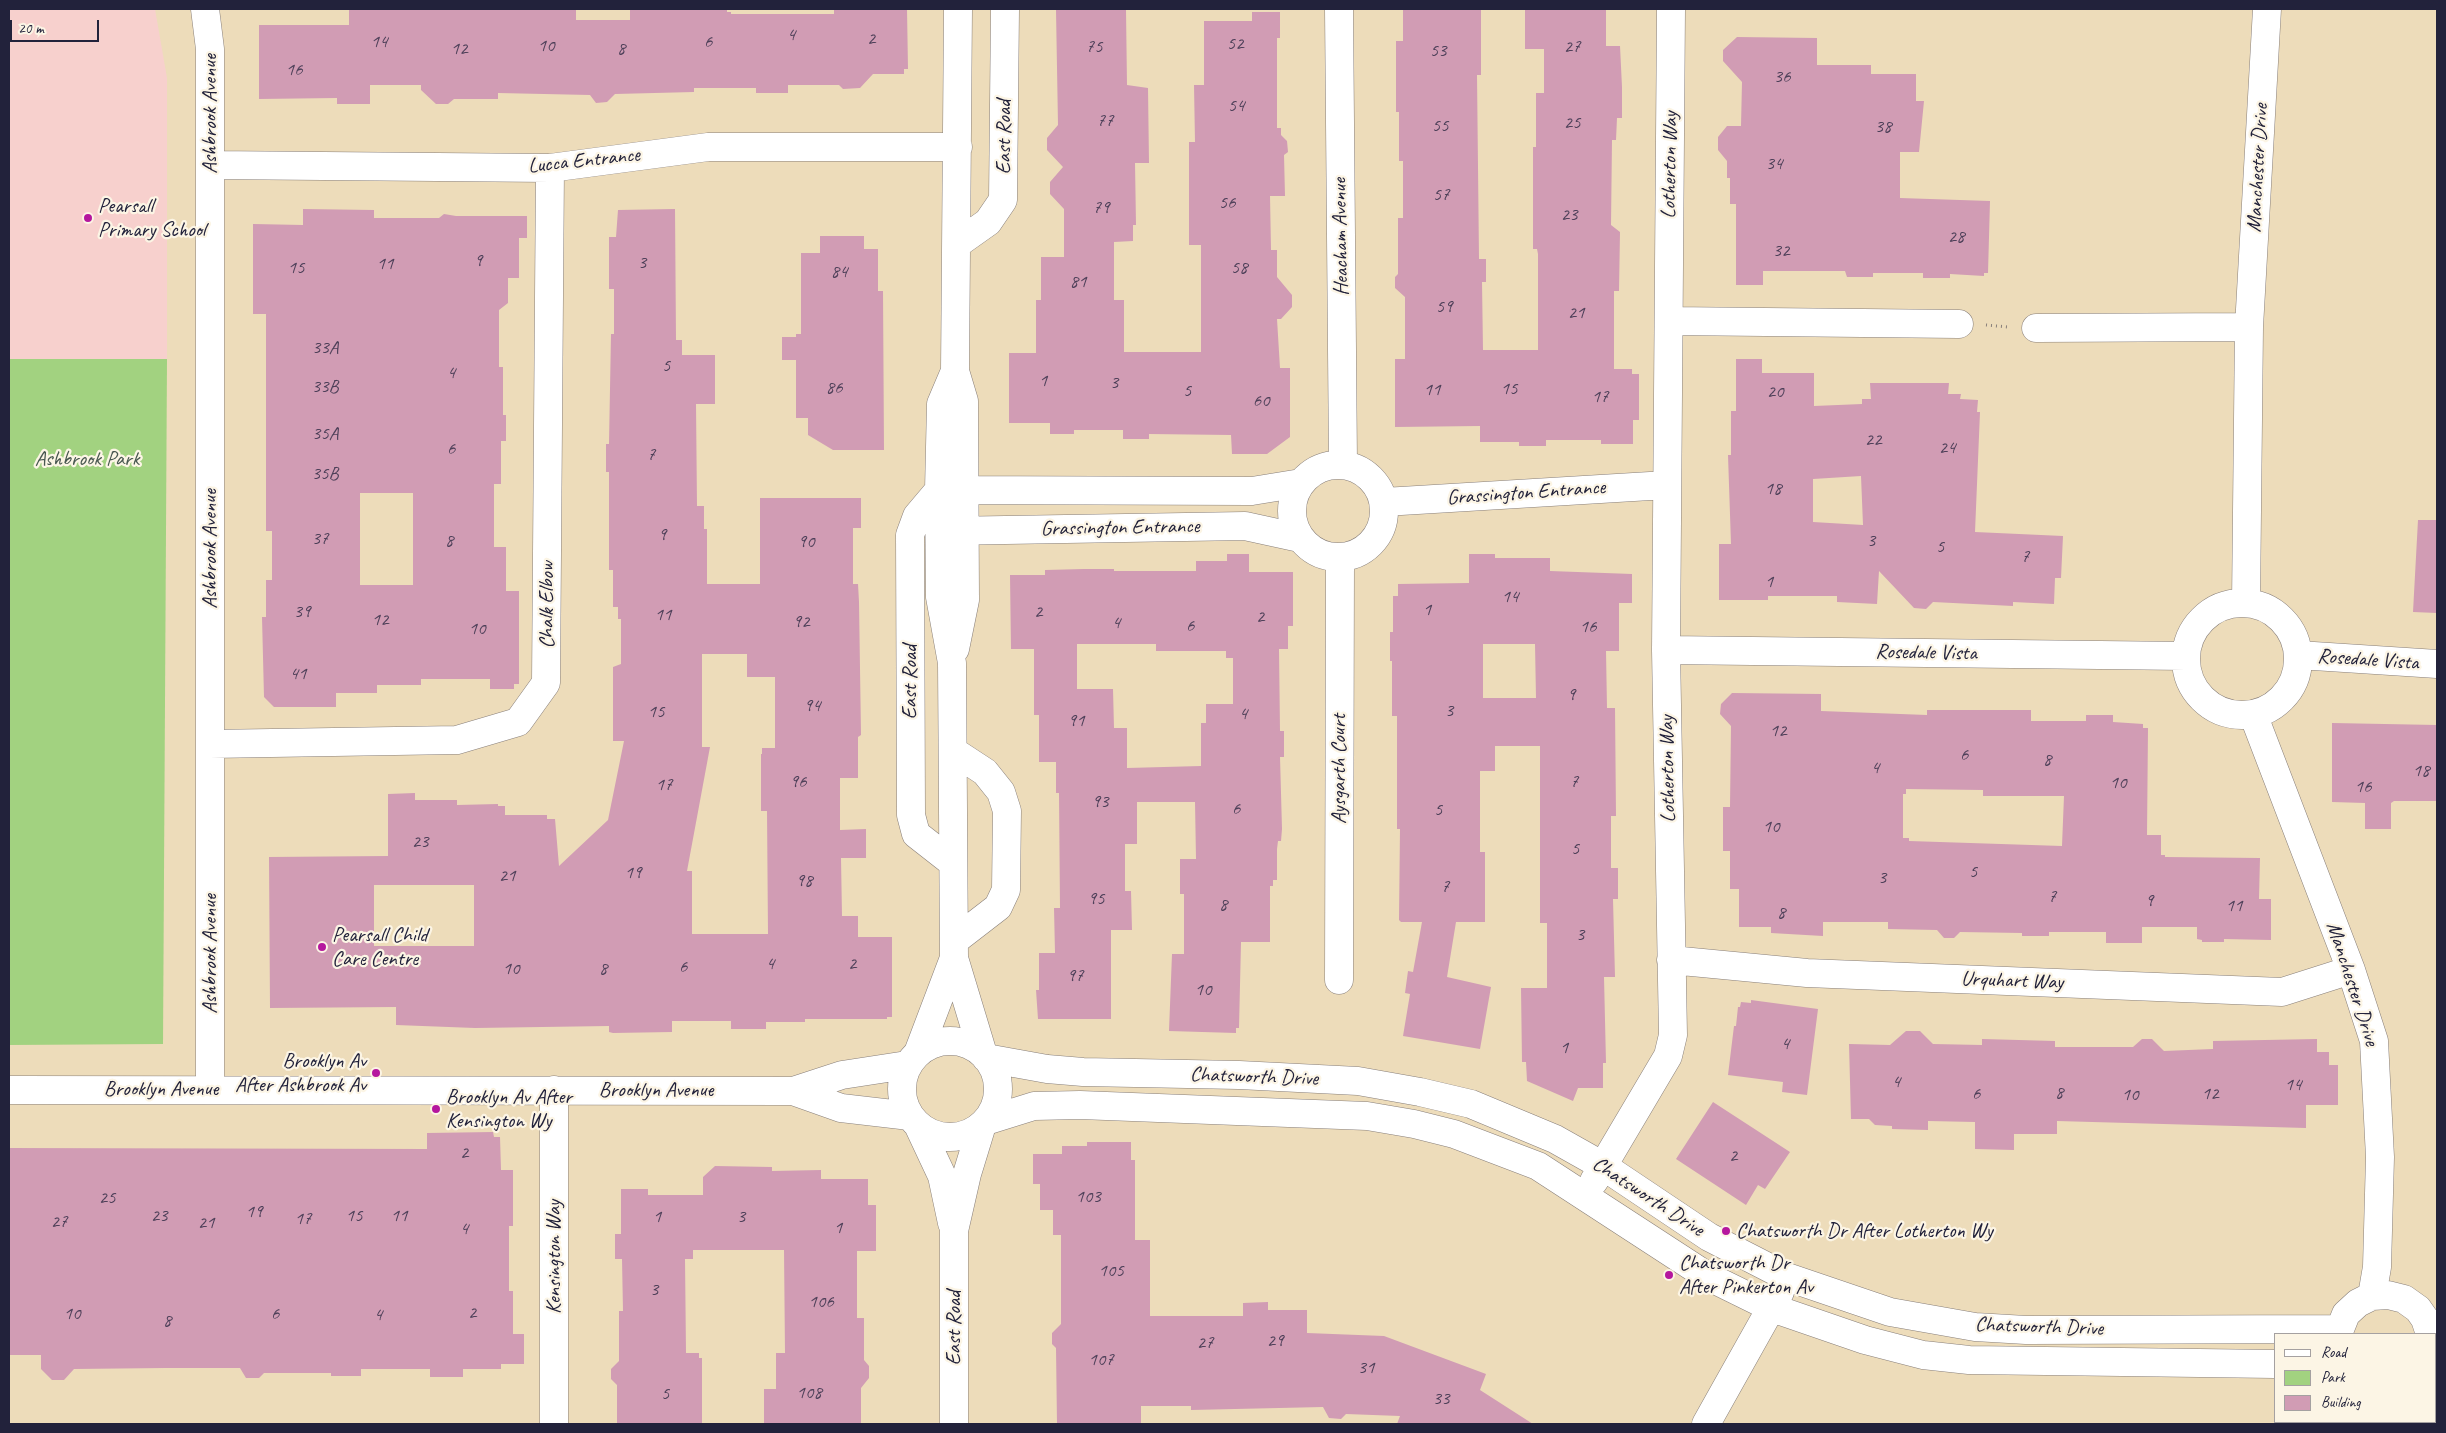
<!DOCTYPE html>
<html>
<head>
<meta charset="utf-8">
<style>
  body { margin:0 }
  #map { position:relative; width:2446px; height:1433px; overflow:hidden; background:#eddcba; font-family:Caveat,sans-serif }
  canvas { display:block }
  .frame { position:absolute; inset:0; border:10px solid #22223b; pointer-events:none }
  .legend { position:absolute; left:2274px; top:1333px; width:162px; height:90px; box-sizing:border-box; background:#fcf5e5; border:1px solid #a5a1a1; margin:0; padding:6px 9px; list-style:none; font-size:15px; color:#22223b }
  .legend li { display:flex; align-items:center; gap:10px; height:25px }
  .legend b { width:25px; border:1px solid #a5a1a1 }
  .scale { position:absolute; left:10px; top:20px; width:89px; height:22px; box-sizing:border-box; border:2px solid #22223b; border-top:0; padding-left:6px; font-size:15px; line-height:18px; white-space:nowrap; color:#22223b; -webkit-text-stroke:4px #fcf5e5; paint-order:stroke }
</style>
</head>
<body>
<div id="map">
<canvas width="2446" height="1433"></canvas>
<div class="frame"></div>
<ul class="legend">
<li><b style="height:6px;background:#fff"></b>Road</li>
<li><b style="height:14px;background:#a2d280"></b>Park</li>
<li><b style="height:14px;background:#d19cb4"></b>Building</li>
</ul>
<div class="scale">20 m</div>
</div>
<script>
const ctx = document.querySelector('canvas').getContext('2d');
ctx.lineJoin = 'round';
function paint(path, color) {
  ctx.fillStyle = color;
  ctx.fill(path, 'evenodd');
}
function shape(rows) {
  const path = new Path2D();
  for (const r of rows) {
    if (r.length === 3) {
      path.moveTo(r[0] + r[2], r[1]);
      path.arc(r[0], r[1], r[2], 0, 2 * Math.PI);
      continue;
    }
    path.moveTo(r[0], r[1]);
    for (let i = 2; i < r.length; i += 2) path.lineTo(r[i], r[i + 1]);
  }
  return path;
}
function strokePath(path, color, width, dash) {
  ctx.strokeStyle = color;
  ctx.lineWidth = width;
  ctx.lineCap = dash ? 'butt' : 'round';
  ctx.setLineDash(dash || []);
  ctx.stroke(path);
}
function write(font, color, halo, rows, align = 'center') {
  ctx.font = font + ' Caveat,sans-serif';
  ctx.lineWidth = 4.5;
  ctx.setLineDash([]);
  ctx.textBaseline = 'middle';
  ctx.strokeStyle = halo;
  ctx.fillStyle = color;
  for (const [text, x, y, turn = 0] of rows) {
    ctx.save();
    ctx.translate(x, y);
    ctx.rotate((+turn || 0) * Math.PI / 180);
    ctx.textAlign = isNaN(turn) ? turn : align;
    if (halo) ctx.strokeText(text, 0, 0);
    ctx.fillText(text, 0, 0);
    ctx.restore();
  }
}
const built = shape([
  [9,9,155,9,167,78,167,359,9,359]
]);
const green = shape([
  [9,359,167,359,163,1044,9,1045]
]);
const building = shape([
  [349,9,576,9,576,20,630,20,630,9,727,9,727,12,731,12,731,14,834,14,834,9,907,9,908,69,904,69,904,74,873,74,860,88,843,89,839,85,788,85,788,93,756,93,756,88,694,88,694,92,615,94,607,102,596,103,590,95,498,93,498,99,454,99,448,104,436,104,421,90,421,85,370,85,370,104,337,104,337,98,259,99,259,25,349,25],
  [1403,9,1481,9,1481,75,1477,75,1479,259,1486,259,1486,282,1482,282,1483,350,1538,350,1538,254,1537,249,1533,249,1533,147,1536,147,1536,93,1544,93,1544,49,1525,49,1525,9,1606,9,1606,46,1620,46,1622,87,1622,118,1617,118,1616,140,1612,140,1611,225,1620,232,1619,291,1614,291,1614,369,1632,369,1632,374,1639,374,1639,420,1633,420,1633,444,1601,444,1601,440,1546,440,1546,446,1519,446,1519,442,1480,442,1480,426,1395,427,1395,359,1405,359,1405,297,1395,288,1395,277,1398,274,1398,218,1403,218,1403,161,1399,161,1399,112,1396,112,1396,41,1403,41],
  [1056,10,1126,10,1127,85,1148,88,1149,163,1135,163,1136,225,1133,225,1133,241,1114,242,1114,300,1124,300,1124,352,1201,352,1201,245,1189,245,1189,142,1195,142,1194,85,1204,85,1204,21,1252,21,1252,12,1280,12,1280,38,1277,38,1277,128,1281,128,1281,135,1287,141,1288,152,1284,155,1285,196,1270,196,1271,250,1277,250,1277,277,1292,295,1292,307,1281,319,1277,319,1280,368,1290,368,1290,437,1267,454,1232,454,1231,435,1149,434,1149,439,1123,439,1123,430,1074,430,1074,434,1050,434,1050,423,1009,423,1009,353,1036,353,1036,300,1041,300,1041,257,1064,257,1064,209,1050,194,1050,182,1063,167,1047,150,1047,138,1058,125],
  [1737,37,1817,38,1817,65,1871,65,1871,74,1916,74,1916,101,1924,101,1919,152,1900,152,1900,198,1990,201,1988,273,1984,273,1984,276,1950,274,1950,278,1923,278,1923,273,1873,273,1873,277,1847,277,1845,271,1763,271,1763,285,1736,285,1736,204,1730,204,1730,178,1727,178,1727,161,1718,150,1718,137,1727,126,1741,126,1742,82,1723,61,1723,50],
  [303,209,374,210,374,218,439,218,444,214,456,216,527,216,527,238,519,238,519,278,508,278,508,303,499,310,499,367,503,367,503,415,506,415,506,441,501,441,501,484,494,484,494,547,506,547,506,591,519,591,519,684,514,684,514,689,490,689,490,679,421,679,421,685,377,685,377,693,336,693,336,707,274,707,264,697,262,617,266,617,266,580,272,580,272,531,266,531,266,314,253,314,253,224,303,225],
  [360,493,413,493,413,585,360,585],
  [675,209,676,340,682,340,682,355,715,355,715,404,696,404,697,506,704,506,704,529,707,529,707,584,760,584,760,498,861,498,861,528,853,528,853,584,858,584,859,602,861,735,858,737,858,778,840,778,840,830,866,829,866,858,841,858,842,916,858,916,858,937,892,937,892,1017,887,1017,887,1019,805,1019,805,1022,766,1022,766,1029,731,1029,731,1021,672,1021,672,1032,613,1033,609,1032,609,1026,475,1028,396,1025,396,1007,270,1008,269,857,388,856,388,794,415,793,415,800,457,800,457,805,498,804,498,806,505,806,505,815,547,815,547,819,555,819,559,866,608,820,624,741,613,741,613,667,621,664,621,619,618,619,618,607,613,607,613,570,609,570,609,472,606,472,606,444,609,444,611,334,614,334,614,289,609,289,609,237,616,237,618,210],
  [702,654,747,654,747,677,775,677,775,748,762,748,762,754,761,754,761,811,767,811,768,934,692,934,692,871,687,871,710,747,702,747],
  [374,885,474,885,474,946,374,946],
  [820,236,864,236,864,249,878,249,878,291,883,291,884,450,833,450,808,435,808,418,796,418,796,360,782,360,782,337,796,337,796,334,801,334,801,253,820,253],
  [1736,359,1762,359,1762,373,1814,373,1814,406,1862,404,1862,399,1871,399,1870,383,1949,383,1948,394,1961,394,1960,399,1978,400,1977,412,1980,412,1975,532,2063,536,2061,578,2055,578,2054,604,2013,602,2013,606,1933,602,1926,609,1914,608,1879,571,1877,604,1837,602,1837,596,1768,596,1768,600,1719,600,1719,544,1731,544,1728,455,1731,455,1731,411,1736,411],
  [1861,476,1863,525,1813,522,1813,479],
  [2418,520,2437,520,2437,613,2413,612],
  [1227,554,1249,554,1249,572,1293,572,1293,626,1288,626,1288,649,1279,649,1280,731,1284,731,1284,757,1280,757,1282,829,1281,841,1278,841,1277,849,1277,880,1273,880,1273,886,1270,886,1270,942,1241,942,1239,1028,1236,1028,1236,1033,1169,1031,1172,954,1184,954,1184,894,1180,894,1180,859,1196,859,1195,802,1137,802,1137,844,1125,844,1125,891,1131,891,1132,930,1111,930,1111,1019,1038,1019,1036,990,1039,990,1039,953,1055,953,1054,908,1060,908,1059,793,1056,793,1056,762,1039,762,1039,715,1034,715,1034,649,1011,649,1010,575,1045,575,1045,570,1084,569,1114,569,1114,571,1196,571,1196,561,1227,561],
  [1077,644,1156,644,1156,651,1226,651,1226,658,1233,658,1233,704,1206,704,1206,723,1201,723,1201,766,1127,768,1127,728,1114,728,1113,689,1077,689],
  [1469,554,1495,554,1495,558,1550,558,1550,571,1632,574,1632,603,1619,603,1619,651,1606,651,1607,708,1615,708,1616,816,1611,816,1611,868,1618,868,1618,899,1613,899,1615,977,1604,977,1606,1063,1603,1063,1603,1088,1578,1088,1573,1101,1527,1081,1526,1062,1522,1062,1521,988,1547,988,1547,923,1540,923,1540,746,1495,746,1495,771,1480,771,1480,852,1485,852,1485,922,1456,922,1447,977,1491,987,1480,1049,1403,1036,1410,994,1405,993,1408,971,1413,972,1422,922,1401,922,1399,920,1400,829,1397,829,1397,716,1392,716,1392,661,1390,661,1390,632,1393,632,1393,596,1398,596,1398,584,1469,583],
  [1483,644,1535,644,1536,698,1483,698],
  [1732,693,1821,694,1821,711,1927,715,1927,710,2031,710,2031,721,2086,721,2086,715,2113,715,2113,722,2143,724,2143,728,2148,728,2147,835,2161,835,2161,855,2165,855,2165,857,2260,858,2259,899,2271,899,2271,940,2224,939,2224,942,2202,942,2202,940,2197,939,2197,927,2142,927,2142,943,2106,943,2106,932,2049,932,2049,936,2022,936,2022,933,1960,932,1954,938,1944,938,1937,930,1888,929,1888,922,1823,922,1823,936,1771,933,1771,927,1739,927,1739,889,1730,889,1730,851,1723,851,1723,807,1730,807,1731,726,1720,714,1721,704],
  [1906,789,1983,790,1983,796,2064,796,2062,846,1909,841,1909,838,1903,838,1903,794,1906,794],
  [2332,723,2437,725,2437,801,2394,801,2391,803,2391,829,2365,829,2365,803,2332,802],
  [1751,1000,1818,1009,1807,1095,1782,1092,1783,1082,1728,1075,1734,1026,1736,1026,1738,1007,1740,1007,1741,1002,1751,1003],
  [1906,1031,1920,1031,1933,1044,1982,1045,1982,1039,2055,1041,2055,1047,2133,1047,2142,1039,2152,1039,2164,1051,2213,1049,2213,1041,2317,1039,2317,1052,2329,1052,2329,1065,2338,1065,2338,1105,2306,1105,2306,1128,2057,1121,2057,1134,2014,1134,2014,1150,1975,1149,1975,1122,1928,1121,1928,1130,1892,1129,1892,1126,1875,1125,1869,1119,1851,1119,1849,1044,1890,1045],
  [1713,1102,1790,1152,1765,1189,1758,1185,1746,1205,1676,1159],
  [493,1132,494,1137,500,1137,501,1170,513,1170,513,1226,509,1226,509,1291,513,1291,513,1334,524,1334,524,1364,501,1364,501,1369,463,1369,463,1377,430,1377,430,1369,361,1369,361,1376,331,1376,331,1373,264,1373,259,1378,246,1378,240,1368,165,1368,74,1369,64,1380,52,1380,41,1369,41,1355,9,1355,9,1148,427,1149,427,1133],
  [1087,1142,1131,1142,1131,1160,1135,1160,1135,1240,1150,1240,1150,1316,1243,1316,1243,1303,1268,1302,1268,1310,1307,1310,1307,1333,1384,1336,1486,1374,1480,1390,1533,1424,1397,1424,1400,1416,1346,1414,1341,1419,1329,1418,1323,1407,1191,1410,1191,1406,1141,1406,1141,1424,1057,1424,1056,1348,1052,1344,1052,1333,1061,1324,1061,1235,1053,1235,1053,1210,1040,1210,1040,1184,1033,1184,1033,1154,1062,1154,1062,1146,1087,1146],
  [715,1166,772,1167,772,1171,821,1170,821,1179,868,1179,868,1205,876,1205,876,1251,857,1251,857,1318,864,1318,864,1360,869,1366,869,1378,861,1388,861,1424,764,1424,764,1389,776,1389,776,1353,785,1353,784,1250,693,1250,693,1259,685,1259,686,1353,699,1353,699,1358,702,1358,702,1424,617,1424,617,1385,611,1379,611,1369,619,1361,619,1311,623,1311,622,1259,615,1259,615,1234,621,1234,621,1189,648,1189,648,1195,703,1195,703,1177]
]);
const path = shape([
  [1986,325,2008,327]
]);
const minor = shape([
  [205,9,210,49,210,1089],
  [1339,9,1343,464],
  [210,165,550,168,708,147,958,147],
  [957,244,988,222,1003,200,1005,9],
  [1669,321,1959,324],
  [2036,328,2249,327],
  [955,371,941,404,939,490,940,597,952,663,954,958,983,1054],
  [1338,511,46],
  [1384,502,1667,485],
  [946,531,1245,526,1300,538],
  [2246,603,2249,327,2267,9],
  [2242,659,56],
  [955,649,965,600,964,401,955,371,958,9],
  [1666,650,2186,656],
  [2298,655,2437,664],
  [2253,714,2351,970,2374,1041,2380,1157,2377,1267,2372,1296],
  [210,744,457,740,518,722,546,683,550,168],
  [953,751,985,772,1001,792,1007,811,1006,890,998,907,954,941],
  [953,863,916,834,911,815,910,535,917,516,939,490,1252,491,1301,483],
  [1671,960,1807,973,2282,992,2351,970],
  [1339,980,1340,558],
  [950,1089,48],
  [918,1053,954,958],
  [986,1058,1047,1069,1083,1072,1239,1075,1358,1081,1420,1092,1471,1104,1555,1139,1603,1166,1709,1237,1787,1277,1890,1312,1975,1327,2026,1330,2338,1329],
  [9,1090,793,1091,842,1075,907,1065],
  [554,1090,554,1424],
  [793,1091,841,1108,910,1116],
  [986,1121,1034,1106,1080,1105,1367,1116,1414,1124,1454,1134,1538,1166,1707,1276,1772,1308,1865,1340,1923,1355,1969,1360,2275,1364],
  [919,1127,942,1176,952,1223],
  [1594,1181,1668,1056,1673,1035,1666,650,1671,9],
  [2338,1334,2346,1314,2358,1303,2372,1296,2388,1295,2404,1299,2418,1309,2425,1319,2430,1334],
  [2435,1361,2437,1361],
  [954,1424,954,1231,967,1174,982,1125],
  [1706,1424,1780,1292],
  [2380,1424,2380,1422]
]);
const markers = [
  [88,218,5,"#b5179e"],
  [322,947,5,"#b5179e"],
  [376,1073,5,"#b5179e"],
  [436,1109,5,"#b5179e"],
  [1726,1231,5,"#b5179e"],
  [1669,1275,5,"#b5179e"]
];
const numberNames = [
  ["4",791,35],
  ["2",871,39],
  ["14",379,42],
  ["6",708,42],
  ["52",1235,44],
  ["10",546,46],
  ["75",1094,47],
  ["27",1572,47],
  ["12",459,49],
  ["8",621,49],
  ["53",1438,51],
  ["16",294,70],
  ["36",1782,77],
  ["54",1236,106],
  ["77",1105,121],
  ["25",1572,123],
  ["55",1440,126],
  ["38",1883,127],
  ["34",1774,164],
  ["57",1441,195],
  ["56",1227,203],
  ["79",1101,208],
  ["23",1569,215],
  ["28",1956,237],
  ["32",1781,251],
  ["9",478,261],
  ["3",642,263],
  ["11",385,264],
  ["15",296,268],
  ["58",1239,268],
  ["84",839,272],
  ["81",1078,282],
  ["59",1444,307],
  ["21",1576,313],
  ["33A",325,348],
  ["5",666,366],
  ["4",451,373],
  ["1",1043,381],
  ["3",1114,383],
  ["33B",325,387],
  ["86",834,388],
  ["15",1509,389],
  ["11",1432,390],
  ["5",1187,391],
  ["20",1775,392],
  ["17",1600,397],
  ["60",1261,401],
  ["35A",325,434],
  ["22",1873,440],
  ["24",1947,448],
  ["6",451,449],
  ["7",651,455],
  ["35B",325,474],
  ["18",1773,489],
  ["9",662,535],
  ["37",320,539],
  ["8",449,541],
  ["3",1871,541],
  ["90",806,542],
  ["5",1940,547],
  ["7",2025,557],
  ["1",1769,582],
  ["14",1510,597],
  ["1",1427,610],
  ["39",302,612],
  ["2",1038,612],
  ["11",663,615],
  ["2",1260,617],
  ["12",380,620],
  ["92",801,622],
  ["4",1116,623],
  ["6",1190,626],
  ["16",1588,627],
  ["10",477,629],
  ["41",298,674],
  ["9",1571,695],
  ["94",812,706],
  ["3",1449,711],
  ["15",656,712],
  ["4",1243,714],
  ["91",1076,721],
  ["12",1778,731],
  ["6",1964,755],
  ["8",2047,760],
  ["4",1875,768],
  ["18",2421,771],
  ["96",798,782],
  ["7",1574,782],
  ["10",2118,783],
  ["17",664,785],
  ["16",2363,787],
  ["93",1100,802],
  ["6",1236,809],
  ["5",1438,810],
  ["10",1771,827],
  ["23",420,842],
  ["5",1575,849],
  ["5",1973,872],
  ["19",633,873],
  ["21",507,876],
  ["3",1882,878],
  ["98",804,881],
  ["7",1445,887],
  ["7",2052,897],
  ["95",1096,899],
  ["9",2149,901],
  ["8",1223,905],
  ["11",2234,906],
  ["8",1781,913],
  ["3",1580,935],
  ["4",770,964],
  ["2",852,964],
  ["6",683,967],
  ["10",511,969],
  ["8",603,969],
  ["97",1075,976],
  ["10",1203,990],
  ["4",1785,1044],
  ["1",1564,1048],
  ["4",1896,1082],
  ["14",2293,1085],
  ["8",2059,1093],
  ["6",1976,1094],
  ["12",2210,1094],
  ["10",2130,1095],
  ["2",464,1153],
  ["2",1733,1156],
  ["103",1088,1197],
  ["25",107,1198],
  ["19",254,1212],
  ["23",159,1216],
  ["15",354,1216],
  ["11",399,1216],
  ["1",657,1217],
  ["3",741,1217],
  ["17",303,1219],
  ["27",59,1222],
  ["21",206,1223],
  ["1",838,1228],
  ["4",464,1229],
  ["105",1111,1271],
  ["3",654,1290],
  ["106",821,1302],
  ["2",472,1313],
  ["10",72,1314],
  ["6",275,1314],
  ["4",378,1315],
  ["8",167,1321],
  ["29",1275,1341],
  ["27",1205,1343],
  ["107",1101,1360],
  ["31",1366,1368],
  ["108",809,1393],
  ["5",665,1394],
  ["33",1441,1399]
];
const streetNames = [
  ["Ashbrook Avenue",210,114,-90],
  ["East Road",1004,137,-90],
  ["Lucca Entrance",584,161,-6],
  ["Lotherton Way",1670,165,-89],
  ["Manchester Drive",2258,168,-87],
  ["Heacham Avenue",1341,237,-91],
  ["Grassington Entrance",1526,493,-4],
  ["Grassington Entrance",1120,528,-1],
  ["Ashbrook Avenue",210,549,-90],
  ["Chalk Elbow",547,605,-90],
  ["Rosedale Vista",1926,653,1],
  ["Rosedale Vista",2368,660,4],
  ["East Road",910,682,-90],
  ["Aysgarth Court",1339,769,-90],
  ["Lotherton Way",1668,769,-91],
  ["Ashbrook Avenue",210,954,-90],
  ["Urquhart Way",2012,981,2],
  ["Manchester Drive",2352,984,72],
  ["Chatsworth Drive",1254,1077,2],
  ["Brooklyn Avenue",161,1089],
  ["Brooklyn Avenue",656,1090],
  ["Chatsworth Drive",1648,1197,33],
  ["Kensington Way",554,1257,-90],
  ["Chatsworth Drive",2039,1327,2],
  ["East Road",954,1328,-90]
];
const poiNames = [
  ["Pearsall",98,206],
  ["Primary School",98,230],
  ["Pearsall Child",332,935],
  ["Care Centre",332,959],
  ["Brooklyn Av",366,1061,"right"],
  ["After Ashbrook Av",366,1085,"right"],
  ["Brooklyn Av After",446,1097],
  ["Kensington Wy",446,1121],
  ["Chatsworth Dr After Lotherton Wy",1736,1231],
  ["Chatsworth Dr",1679,1263],
  ["After Pinkerton Av",1679,1287]
];
const parkNames = [
  ["Ashbrook Park",87,459]
];
paint(built, '#f7d0cd');
paint(green, '#a2d280');
paint(building, '#d19cb4');
strokePath(minor, '#887f7a', 29);
strokePath(path, '#887f7a', 3, [1, 4]);
strokePath(minor, '#fff', 28);
for (const [x, y, r, color] of markers) {
  const dot = new Path2D();
  dot.arc(x, y, r, 0, 2 * Math.PI);
  ctx.fillStyle = color;
  ctx.fill(dot);
  strokePath(dot, '#fcf5e5', 2);
}
write('19px', '#4e4059', null, numberNames);
write('21px', '#22223b', '#fcf5e5', streetNames);
write('21px', '#22223b', '#fcf5e5', poiNames, 'left');
write('21px', '#485750', '#fcf5e5', parkNames);
</script>
</body>
</html>
